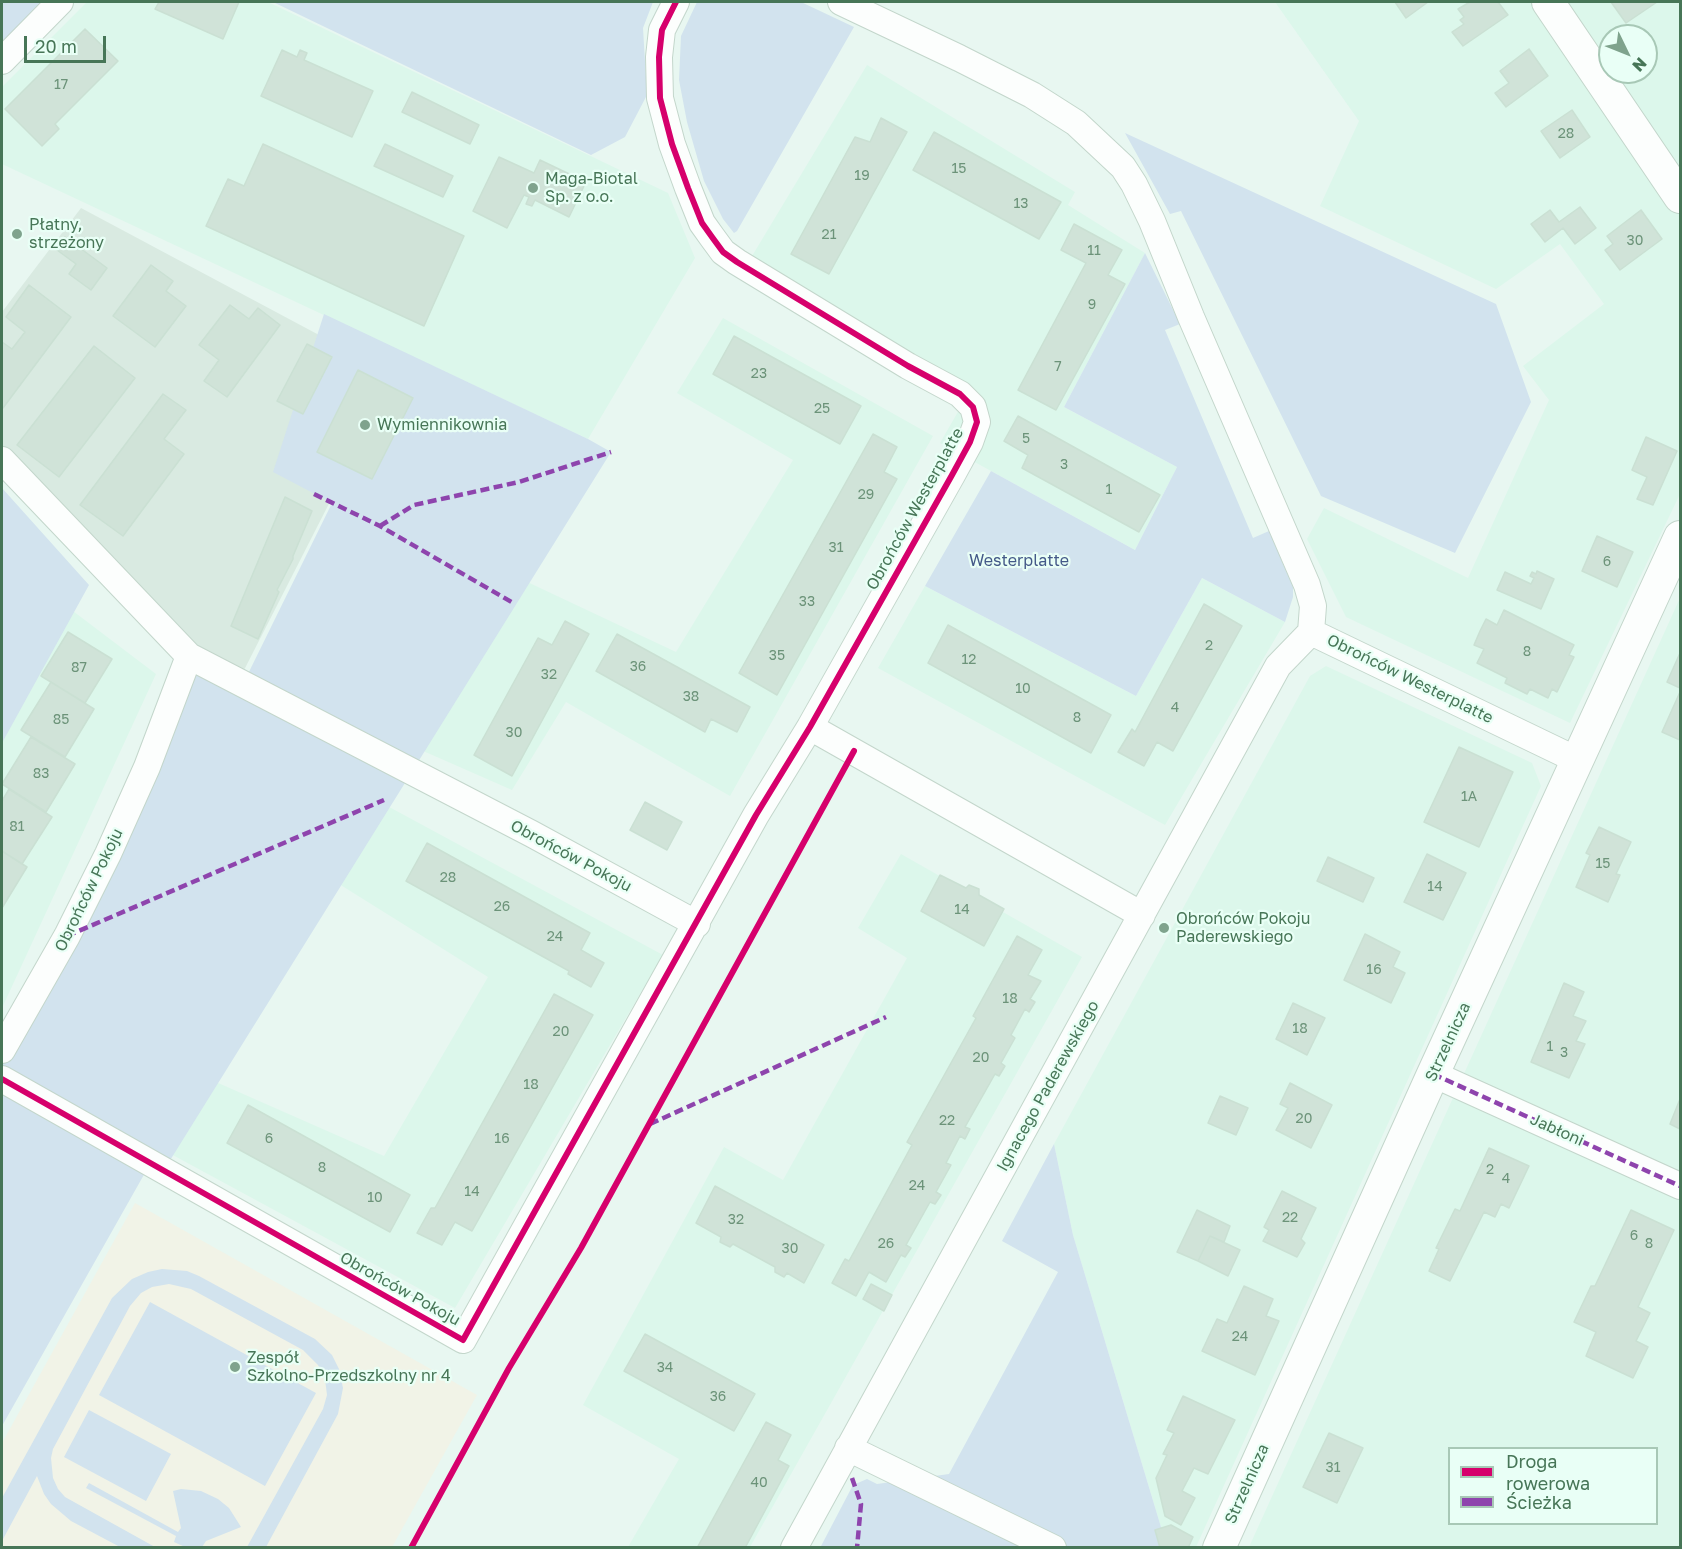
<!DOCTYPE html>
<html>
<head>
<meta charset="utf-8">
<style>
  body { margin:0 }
  #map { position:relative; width:1682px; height:1549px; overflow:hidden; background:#e8f7f1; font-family:"Golos Text",sans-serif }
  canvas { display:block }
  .frame { position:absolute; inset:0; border:3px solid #477657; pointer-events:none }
  .legend { position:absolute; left:1448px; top:1447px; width:210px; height:78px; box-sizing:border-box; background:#e9fff6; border:2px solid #a8c8b6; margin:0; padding:8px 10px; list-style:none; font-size:18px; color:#477657 }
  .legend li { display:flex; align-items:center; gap:12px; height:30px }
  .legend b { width:30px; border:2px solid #a8c8b6 }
  .north { position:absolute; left:1598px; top:24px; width:60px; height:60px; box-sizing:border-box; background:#e9fff6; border:2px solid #a8c8b6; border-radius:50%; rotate:133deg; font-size:16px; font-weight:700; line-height:24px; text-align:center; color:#477657 }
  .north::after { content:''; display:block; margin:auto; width:21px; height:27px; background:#7fa38d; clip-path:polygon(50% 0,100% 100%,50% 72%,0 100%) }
  .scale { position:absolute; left:24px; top:36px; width:82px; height:27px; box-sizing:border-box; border:3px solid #477657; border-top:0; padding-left:8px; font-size:18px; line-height:21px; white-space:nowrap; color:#477657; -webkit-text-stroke:4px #e9fff6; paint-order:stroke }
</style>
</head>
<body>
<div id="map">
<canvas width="1682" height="1549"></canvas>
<div class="frame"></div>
<ul class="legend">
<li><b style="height:8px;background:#d6006c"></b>Droga rowerowa</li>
<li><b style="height:8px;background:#8e44ad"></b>Ścieżka</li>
</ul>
<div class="north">N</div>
<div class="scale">20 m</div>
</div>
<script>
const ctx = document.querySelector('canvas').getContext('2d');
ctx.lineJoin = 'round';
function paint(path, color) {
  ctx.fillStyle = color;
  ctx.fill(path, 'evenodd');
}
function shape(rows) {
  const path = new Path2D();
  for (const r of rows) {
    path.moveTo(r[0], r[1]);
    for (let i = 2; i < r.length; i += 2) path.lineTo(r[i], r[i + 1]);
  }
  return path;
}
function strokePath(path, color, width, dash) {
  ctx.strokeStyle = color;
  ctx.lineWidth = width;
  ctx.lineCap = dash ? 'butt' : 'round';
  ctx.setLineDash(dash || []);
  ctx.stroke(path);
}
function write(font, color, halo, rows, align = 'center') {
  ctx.font = font + ' "Golos Text",sans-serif';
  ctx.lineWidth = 4.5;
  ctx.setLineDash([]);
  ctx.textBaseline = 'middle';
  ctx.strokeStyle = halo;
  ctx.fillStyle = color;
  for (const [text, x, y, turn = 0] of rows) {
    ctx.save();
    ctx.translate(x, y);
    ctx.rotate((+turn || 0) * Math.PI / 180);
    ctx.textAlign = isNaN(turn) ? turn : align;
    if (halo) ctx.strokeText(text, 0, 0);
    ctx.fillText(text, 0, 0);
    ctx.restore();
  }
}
const residential = shape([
  [87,2,268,2,668,193,695,258,588,439,2,164,2,87],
  [1275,2,1680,2,1680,494,1570,723,1346,617,1307,539,1324,508,1468,578,1549,400,1523,366,1604,304,1560,244,1496,289,1320,206,1359,121],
  [1610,36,1646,36,1646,72,1610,72],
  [867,65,1075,192,1068,205,1145,253,1064,407,1177,467,1135,550,940,443,959,410,946,399,740,276],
  [723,318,933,436,730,796,566,702,512,790,405,743,504,571,676,652,793,460,677,393],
  [1202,578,1285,622,1165,825,878,668,925,586,1136,696],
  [40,586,156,674,2,1008,2,654],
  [1680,598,1680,1547,1249,1547],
  [1450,1448,1656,1448,1656,1524,1450,1524],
  [1326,666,1532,763,1541,786,1196,1547,1167,1547,1073,1235,1054,1144,1310,676],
  [367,795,663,955,455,1308,158,1147,200,1075,384,1156,488,977,323,874],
  [901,854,1082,957,750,1547,628,1547,679,1459,583,1405,724,1147,783,1180,907,958,858,928]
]);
const industrial = shape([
  [81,208,349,351,338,486,241,676,198,655,2,452,2,312]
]);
const education = shape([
  [135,1203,477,1395,392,1547,2,1548,2,1443]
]);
const green = shape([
  [2,2,42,2,2,42],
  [273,2,653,2,643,28,647,95,625,137,591,155],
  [697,2,801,2,854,27,737,231,734,233,723,219,704,181,687,122,679,80,681,36],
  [1125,133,1496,304,1531,402,1455,553,1321,496,1181,211,1170,214],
  [1145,253,1180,324,1165,330,1253,538,1269,531,1293,587,1293,597,1285,622,1202,578,1136,696,925,586,991,471,1135,550,1177,467,1064,407],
  [324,314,588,439,611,452,164,1170,150,1164,2,1426,2,1050,189,656,243,684,332,503,273,472],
  [2,488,89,585,2,743],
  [1054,1144,1073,1235,1167,1547,820,1548,853,1485,867,1479,877,1484,949,1474,1058,1272,1002,1241],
  [162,1269,187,1271,199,1276,315,1339,332,1355,339,1369,343,1388,338,1414,266,1547,247,1547,323,1409,327,1395,325,1379,318,1365,303,1350,191,1289,169,1284,152,1287,141,1293,130,1306,53,1449,51,1458,53,1478,58,1489,65,1497,155,1547,120,1547,71,1521,51,1504,44,1494,37,1476,2,1541,2,1498,112,1298,132,1279,148,1272],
  [150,1302,316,1393,265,1486,99,1395],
  [89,1410,171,1454,146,1501,64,1457],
  [89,1483,178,1532,181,1528,173,1491,181,1489,201,1491,218,1499,229,1508,241,1527,206,1541,202,1547,185,1547,174,1542,176,1536,86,1488]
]);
const building = shape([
  [159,2,239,2,223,39,155,9,159,2],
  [1395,2,1428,2,1406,18,1395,2],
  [1470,2,1498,2,1508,15,1463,46,1452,32,1464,24,1460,20,1464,17,1458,9,1470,2],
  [1611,2,1657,2,1626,23,1611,2],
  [85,29,118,61,55,124,59,129,42,146,5,109,85,29],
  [1529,49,1548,76,1506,107,1495,93,1509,83,1500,71,1529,49],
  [282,50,297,57,300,50,307,53,304,60,373,91,352,137,261,96,282,50],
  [412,92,479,125,470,144,402,112,412,92],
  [1572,110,1590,137,1560,158,1541,131,1572,110],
  [881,118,907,132,829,274,791,254,855,137,870,142,881,118],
  [934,132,1061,202,1039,239,913,170,934,132],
  [263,144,464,236,424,326,206,226,228,179,244,186,263,144],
  [385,144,453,176,443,197,374,166,385,144],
  [499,157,534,173,540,160,586,182,569,217,535,200,532,206,526,204,529,197,524,195,507,228,473,211,499,157],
  [1580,207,1596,228,1575,244,1563,228,1545,242,1531,224,1550,210,1559,222,1580,207],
  [1641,210,1662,239,1620,270,1605,250,1613,244,1607,236,1641,210],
  [1074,224,1122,250,1108,275,1125,284,1056,410,1018,390,1086,263,1061,250,1074,224],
  [65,237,107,268,91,290,69,274,76,264,57,250,65,237],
  [151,265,173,281,166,291,186,306,155,347,113,316,151,265],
  [29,285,71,317,3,408,2,406,2,342,12,349,25,332,6,317,29,285],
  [230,305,249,319,258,308,280,325,227,397,204,381,219,360,199,345,230,305],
  [734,336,861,406,840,444,713,374,734,336],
  [307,344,332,357,303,414,277,401,307,344],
  [94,346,135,378,59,477,17,445,94,346],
  [358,370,413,398,372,479,317,452,358,370],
  [163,394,186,410,164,439,184,454,123,536,80,505,163,394],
  [1018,416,1160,495,1139,532,1022,468,1028,455,1004,441,1018,416],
  [873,434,897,447,884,472,897,479,777,695,739,673,873,434],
  [1646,437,1677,451,1653,505,1637,499,1647,477,1632,470,1646,437],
  [285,497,312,511,293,556,293,559,277,590,279,592,258,639,231,626,285,497],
  [1597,536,1633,552,1617,587,1582,571,1597,536],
  [1537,571,1554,579,1541,609,1497,590,1505,572,1531,584,1534,578,1530,576,1532,572,1536,574,1537,571],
  [1204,604,1242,626,1173,751,1157,742,1144,766,1118,752,1132,729,1135,732,1204,604],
  [1504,610,1574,645,1569,655,1574,657,1557,692,1552,689,1548,698,1530,689,1527,694,1505,683,1507,678,1477,663,1484,649,1474,645,1480,631,1486,619,1497,625,1504,610],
  [565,621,589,634,512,776,474,755,538,638,552,645,565,621],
  [948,625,1111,715,1091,753,928,663,948,625],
  [68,632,112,659,85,703,41,676,68,632],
  [617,634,750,707,737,732,711,719,705,732,596,671,617,634],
  [1680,653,1680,688,1667,682,1680,653],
  [51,682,94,709,65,757,21,730,51,682],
  [1680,692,1680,740,1662,732,1680,692],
  [31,737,75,764,46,812,2,784,31,737],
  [1459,747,1513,772,1479,847,1424,822,1459,747],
  [9,789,52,817,22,864,2,851,2,801,9,789],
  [645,802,682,822,667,850,630,830,645,802],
  [1599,827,1631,842,1616,874,1620,875,1608,902,1576,887,1590,855,1586,853,1599,827],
  [427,843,590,933,581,950,604,963,591,987,568,974,569,971,406,881,427,843],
  [2,851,27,867,2,908,2,851],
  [1427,854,1466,873,1443,920,1404,902,1427,854],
  [1328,857,1374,878,1363,902,1317,881,1328,857],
  [940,875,966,888,969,885,979,889,979,895,1004,909,984,946,921,911,940,875],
  [1365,934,1400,952,1393,967,1405,973,1391,1003,1344,980,1365,934],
  [1017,936,1042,950,1028,975,1041,981,1030,999,1035,1002,1029,1012,1025,1009,1011,1035,1015,1038,1001,1063,1005,1066,999,1076,995,1074,965,1127,970,1129,965,1139,960,1136,946,1163,951,1165,936,1192,941,1195,935,1204,930,1202,906,1245,911,1248,905,1257,901,1255,886,1282,869,1272,856,1296,832,1283,845,1259,849,1261,912,1145,907,1142,976,1018,973,1016,1017,936],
  [1564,983,1584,992,1573,1016,1586,1021,1576,1041,1585,1044,1569,1078,1531,1062,1564,983],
  [554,994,593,1015,472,1231,455,1222,442,1245,417,1233,431,1208,435,1208,554,994],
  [1293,1003,1325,1018,1307,1055,1276,1039,1293,1003],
  [1290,1083,1332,1105,1311,1148,1276,1130,1288,1108,1280,1104,1290,1083],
  [1220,1096,1248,1108,1236,1135,1208,1123,1220,1096],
  [1680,1099,1680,1129,1670,1124,1680,1099],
  [248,1105,410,1195,390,1232,227,1143,248,1105],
  [1489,1148,1529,1166,1509,1208,1501,1204,1495,1217,1484,1212,1450,1281,1429,1271,1439,1249,1436,1248,1455,1209,1460,1211,1489,1148],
  [715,1186,824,1245,804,1283,787,1273,784,1277,775,1272,775,1267,733,1244,730,1247,720,1242,721,1237,696,1223,715,1186],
  [1282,1191,1316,1208,1301,1239,1305,1243,1297,1257,1263,1241,1269,1230,1264,1227,1282,1191],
  [1197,1210,1230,1226,1224,1242,1210,1236,1198,1261,1177,1252,1197,1210],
  [1631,1210,1674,1230,1638,1307,1650,1313,1636,1341,1648,1347,1633,1378,1586,1356,1596,1332,1574,1322,1591,1286,1595,1286,1631,1210],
  [1210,1236,1240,1250,1228,1276,1198,1261,1210,1236],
  [871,1284,892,1295,884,1311,863,1299,871,1284],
  [1244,1286,1273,1299,1266,1316,1279,1321,1255,1375,1202,1351,1217,1319,1227,1323,1244,1286],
  [645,1334,755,1394,734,1431,624,1371,645,1334],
  [1183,1396,1235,1420,1208,1474,1194,1468,1182,1491,1195,1498,1181,1525,1165,1516,1156,1478,1167,1455,1163,1454,1174,1433,1167,1430,1183,1396],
  [766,1422,791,1435,778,1460,789,1466,745,1548,697,1548,766,1422],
  [1329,1433,1363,1448,1337,1503,1303,1487,1329,1433],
  [1171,1525,1193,1537,1188,1548,1160,1548,1155,1530,1171,1525]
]);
const minor = shape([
  [841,2,959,58,1032,95,1076,123,1123,167,1134,184,1152,221,1191,317,1307,585,1313,606,1311,632],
  [2,61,60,2],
  [2,460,189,656,532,834,697,924],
  [1311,632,1579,761],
  [810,727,1142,915],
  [2,1050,67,936,108,854,147,767,189,656],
  [1433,1074,1680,1186],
  [2,1079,463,1340,756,815,810,727,952,475,970,442,977,422,973,407,960,394,908,366,737,262,723,252,712,237,702,223,688,188,672,144,660,98,659,57,662,30,676,2],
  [848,1448,1053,1548],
  [794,1548,1278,666,1311,632]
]);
const tertiary = shape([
  [1548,2,1680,197],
  [1219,1548,1433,1074,1680,537]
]);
const quiet = shape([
  [314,494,380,526,515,604],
  [380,526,414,505,519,482,611,452],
  [67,936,384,800],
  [1433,1074,1680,1186],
  [650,1124,886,1017],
  [852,1478,861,1504,857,1548]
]);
const cycleway = shape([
  [2,1079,463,1340,756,815,810,727,952,475,970,442,977,422,973,407,960,394,908,366,737,262,723,252,712,237,702,223,688,188,672,144,660,98,659,57,662,30,676,2],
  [411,1548,509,1368,581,1248,854,751]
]);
const markers = [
  [533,188,6,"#7fa38d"],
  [17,234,6,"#7fa38d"],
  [365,425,6,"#7fa38d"],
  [1164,928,6,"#7fa38d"],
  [235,1367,6,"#7fa38d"]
];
const numberNames = [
  ["17",61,85],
  ["28",1566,134],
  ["15",959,169],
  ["19",862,176],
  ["13",1021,204],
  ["21",829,235],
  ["30",1635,241],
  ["11",1094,251],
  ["9",1092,305],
  ["7",1058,367],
  ["23",759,374],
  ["25",822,409],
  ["5",1026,439],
  ["3",1064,465],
  ["1",1109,490],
  ["29",866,495],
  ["31",836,548],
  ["6",1607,562],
  ["33",807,602],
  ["2",1209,646],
  ["8",1527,652],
  ["35",777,656],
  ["12",969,660],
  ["36",638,667],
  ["87",79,668],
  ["32",549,675],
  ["10",1023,689],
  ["38",691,697],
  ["4",1175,708],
  ["8",1077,718],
  ["85",61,720],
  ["30",514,733],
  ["83",41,774],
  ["1A",1469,797],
  ["81",17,827],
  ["15",1603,864],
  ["28",448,878],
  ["14",1435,887],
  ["26",502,907],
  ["14",962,910],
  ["24",555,937],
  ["16",1374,970],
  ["18",1010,999],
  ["18",1300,1029],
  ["20",561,1032],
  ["1",1550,1047],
  ["3",1564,1053],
  ["20",981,1058],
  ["18",531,1085],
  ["20",1304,1119],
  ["22",947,1121],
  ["6",269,1139],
  ["16",502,1139],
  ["8",322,1168],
  ["2",1490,1170],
  ["4",1506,1179],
  ["24",917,1186],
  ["14",472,1192],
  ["10",375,1198],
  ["22",1290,1218],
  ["32",736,1220],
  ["6",1634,1236],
  ["26",886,1244],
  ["8",1649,1244],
  ["30",790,1249],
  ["24",1240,1337],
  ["34",665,1368],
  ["36",718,1397],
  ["31",1333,1468],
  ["40",759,1483]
];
const poiNames = [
  ["Maga-Biotal",545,179],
  ["Sp. z o.o.",545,197],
  ["Płatny,",29,225],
  ["strzeżony",29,243],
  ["Wymiennikownia",377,425],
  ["Obrońców Pokoju",1176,919],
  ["Paderewskiego",1176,937],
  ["Zespół",247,1358],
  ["Szkolno-Przedszkolny nr 4",247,1376]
];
const streetNames = [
  ["Obrońców Westerplatte",915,509,-61],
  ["Obrońców Westerplatte",1410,679,26],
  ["Obrońców Pokoju",571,856,28],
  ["Obrońców Pokoju",89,890,-64],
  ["Strzelnicza",1448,1042,-65],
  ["Ignacego Paderewskiego",1048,1086,-61],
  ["Jabłoni",1557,1130,24],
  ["Obrońców Pokoju",400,1289,29],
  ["Strzelnicza",1247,1484,-66]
];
const parkNames = [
  ["Westerplatte",1019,561]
];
paint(residential, '#dcf7eb');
paint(industrial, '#d9eae1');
paint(education, '#f1f3e7');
paint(green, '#d2e3ee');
paint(building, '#d0e3d8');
strokePath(building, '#cae0d3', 1.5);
strokePath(minor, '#c3d6cb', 28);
strokePath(tertiary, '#c3d6cb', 34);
strokePath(minor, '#fcfefd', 26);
strokePath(tertiary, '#fcfefd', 32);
strokePath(quiet, '#8e44ad', 4.5, [9, 4.5]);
strokePath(cycleway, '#d6006c', 6);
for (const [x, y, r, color] of markers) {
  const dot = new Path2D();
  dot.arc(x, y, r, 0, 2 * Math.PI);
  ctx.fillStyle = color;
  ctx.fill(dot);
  strokePath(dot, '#e9fff6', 2);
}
write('14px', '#6c9379', null, numberNames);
write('16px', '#477657', '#e9fff6', poiNames, 'left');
write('16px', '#477657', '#e9fff6', streetNames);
write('16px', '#445988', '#e9fff6', parkNames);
</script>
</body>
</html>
